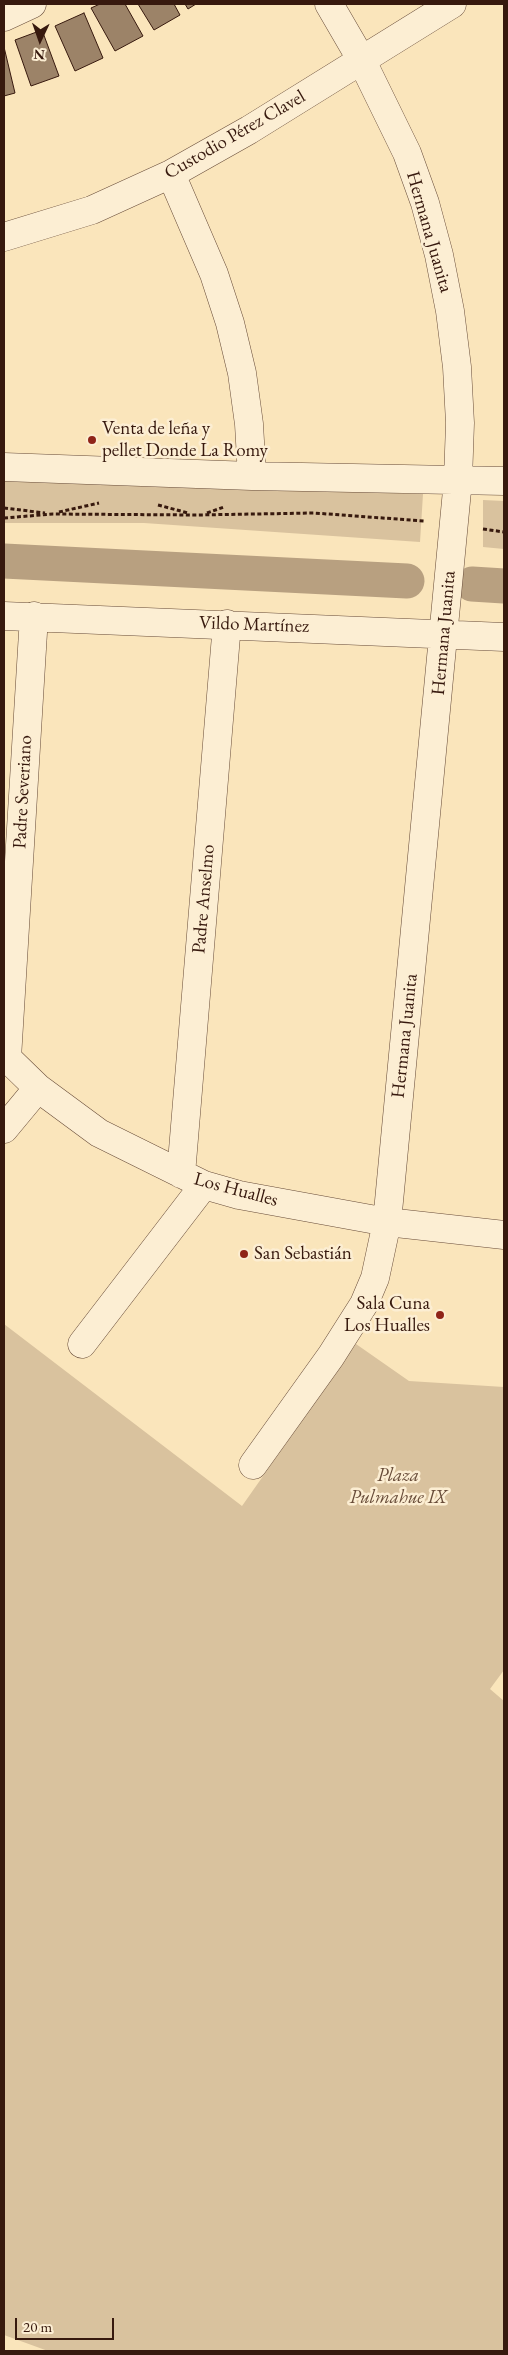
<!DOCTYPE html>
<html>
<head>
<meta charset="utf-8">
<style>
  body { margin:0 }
  #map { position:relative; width:508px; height:2355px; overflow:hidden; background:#fae5bb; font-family:"EB Garamond",serif }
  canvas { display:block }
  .frame { position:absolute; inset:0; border:5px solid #37190e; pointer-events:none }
  .north { position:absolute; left:15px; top:15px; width:50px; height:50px; -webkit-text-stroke:4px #fceed3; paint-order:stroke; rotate:183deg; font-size:14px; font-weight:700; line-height:20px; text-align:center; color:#37190e }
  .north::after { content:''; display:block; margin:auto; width:18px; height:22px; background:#37190e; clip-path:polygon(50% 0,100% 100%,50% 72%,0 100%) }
  .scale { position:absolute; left:15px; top:2318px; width:99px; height:22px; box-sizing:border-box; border:2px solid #37190e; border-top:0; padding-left:6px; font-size:15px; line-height:18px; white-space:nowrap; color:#37190e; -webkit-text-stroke:4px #fceed3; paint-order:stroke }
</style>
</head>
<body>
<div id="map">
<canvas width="508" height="2355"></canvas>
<div class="frame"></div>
<div class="north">N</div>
<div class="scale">20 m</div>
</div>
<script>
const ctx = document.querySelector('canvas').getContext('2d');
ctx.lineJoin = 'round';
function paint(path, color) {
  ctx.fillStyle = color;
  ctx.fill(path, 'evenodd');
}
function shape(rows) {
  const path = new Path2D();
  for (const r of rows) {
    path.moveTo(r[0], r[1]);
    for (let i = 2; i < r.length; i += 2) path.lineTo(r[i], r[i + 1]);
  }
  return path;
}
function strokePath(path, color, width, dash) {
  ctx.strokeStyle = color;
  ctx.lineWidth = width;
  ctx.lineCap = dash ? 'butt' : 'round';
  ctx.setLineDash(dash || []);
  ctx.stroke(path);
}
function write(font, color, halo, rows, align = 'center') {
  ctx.font = font + ' "EB Garamond",serif';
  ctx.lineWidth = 5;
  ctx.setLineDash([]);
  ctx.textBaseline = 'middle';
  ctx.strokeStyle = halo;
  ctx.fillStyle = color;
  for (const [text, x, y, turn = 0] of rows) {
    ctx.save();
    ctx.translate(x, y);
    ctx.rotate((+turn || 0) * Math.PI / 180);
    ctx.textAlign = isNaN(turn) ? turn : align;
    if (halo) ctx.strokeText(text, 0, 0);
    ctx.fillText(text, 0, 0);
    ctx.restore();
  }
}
const green = shape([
  [4,479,423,494,420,542,144,523,4,523],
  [483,500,504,501,504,549,483,547],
  [4,1324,242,1506,356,1344,409,1381,504,1387,504,1670,490,1689,504,1701,504,2351,48,2351,4,2335]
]);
const canal = shape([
  [4,561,407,581],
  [472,584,504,586]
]);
const building = shape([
  [100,4,125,4,143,36,115,51,91,8,100,4],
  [138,4,174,4,180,15,154,30,138,4],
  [185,4,196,4,188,9,185,4],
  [84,13,103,58,75,71,55,26,84,13],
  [42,30,59,76,31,86,15,40,42,30],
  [4,47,15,93,4,96,4,47]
]);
const path = shape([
  [158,505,188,513],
  [4,508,45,513],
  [59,512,99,503],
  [207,513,224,507],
  [4,518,53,514,196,515,314,513,424,521],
  [483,529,504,532]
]);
const minor = shape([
  [4,17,32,4],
  [171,174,214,274,230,323,242,373,249,424,252,476],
  [4,237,92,210,171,174,249,130,452,4],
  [4,467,252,476,504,481],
  [4,616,504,637],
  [4,1055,38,1088,99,1133,204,1185,239,1195,387,1222,504,1235],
  [7,1058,34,616],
  [4,1129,38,1088],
  [181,1174,227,624],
  [82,1344,204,1185],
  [253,1465,331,1356,364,1304,375,1278,387,1222,458,480,460,423,457,367,450,311,439,255,425,203,407,153,361,59,329,4]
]);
const markers = [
  [92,440,5,"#8f2418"],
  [244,1254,5,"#8f2418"],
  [440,1315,5,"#8f2418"]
];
const streetNames = [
  ["Custodio Pérez Clavel",235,135,-30],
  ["Hermana Juanita",429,232,74],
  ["Vildo Martínez",254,625,2],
  ["Hermana Juanita",444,633,-85],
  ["Padre Severiano",23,792,-87],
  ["Padre Anselmo",204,899,-85],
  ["Hermana Juanita",405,1036,-84],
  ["Los Hualles",236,1190,15]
];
const poiNames = [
  ["Venta de leña y",102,429],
  ["pellet Donde La Romy",102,451],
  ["San Sebastián",254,1254],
  ["Sala Cuna",430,1304,"right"],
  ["Los Hualles",430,1326,"right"]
];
const parkNames = [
  ["Plaza",398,1476],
  ["Pulmahue IX",398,1498]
];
paint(green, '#d9c29e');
strokePath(canal, '#b8a080', 35);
paint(building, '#9c8368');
strokePath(building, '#37190e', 1);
strokePath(minor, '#684c39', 29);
strokePath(path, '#37190e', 3, [4, 2.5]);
strokePath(minor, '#fceed3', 28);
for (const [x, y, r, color] of markers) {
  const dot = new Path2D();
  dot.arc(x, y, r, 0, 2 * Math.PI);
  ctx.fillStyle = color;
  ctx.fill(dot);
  strokePath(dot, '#fceed3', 2);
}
write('19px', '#37190e', '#fceed3', streetNames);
write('19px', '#37190e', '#fceed3', poiNames, 'left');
write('italic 19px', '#684c39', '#fceed3', parkNames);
</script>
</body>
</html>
